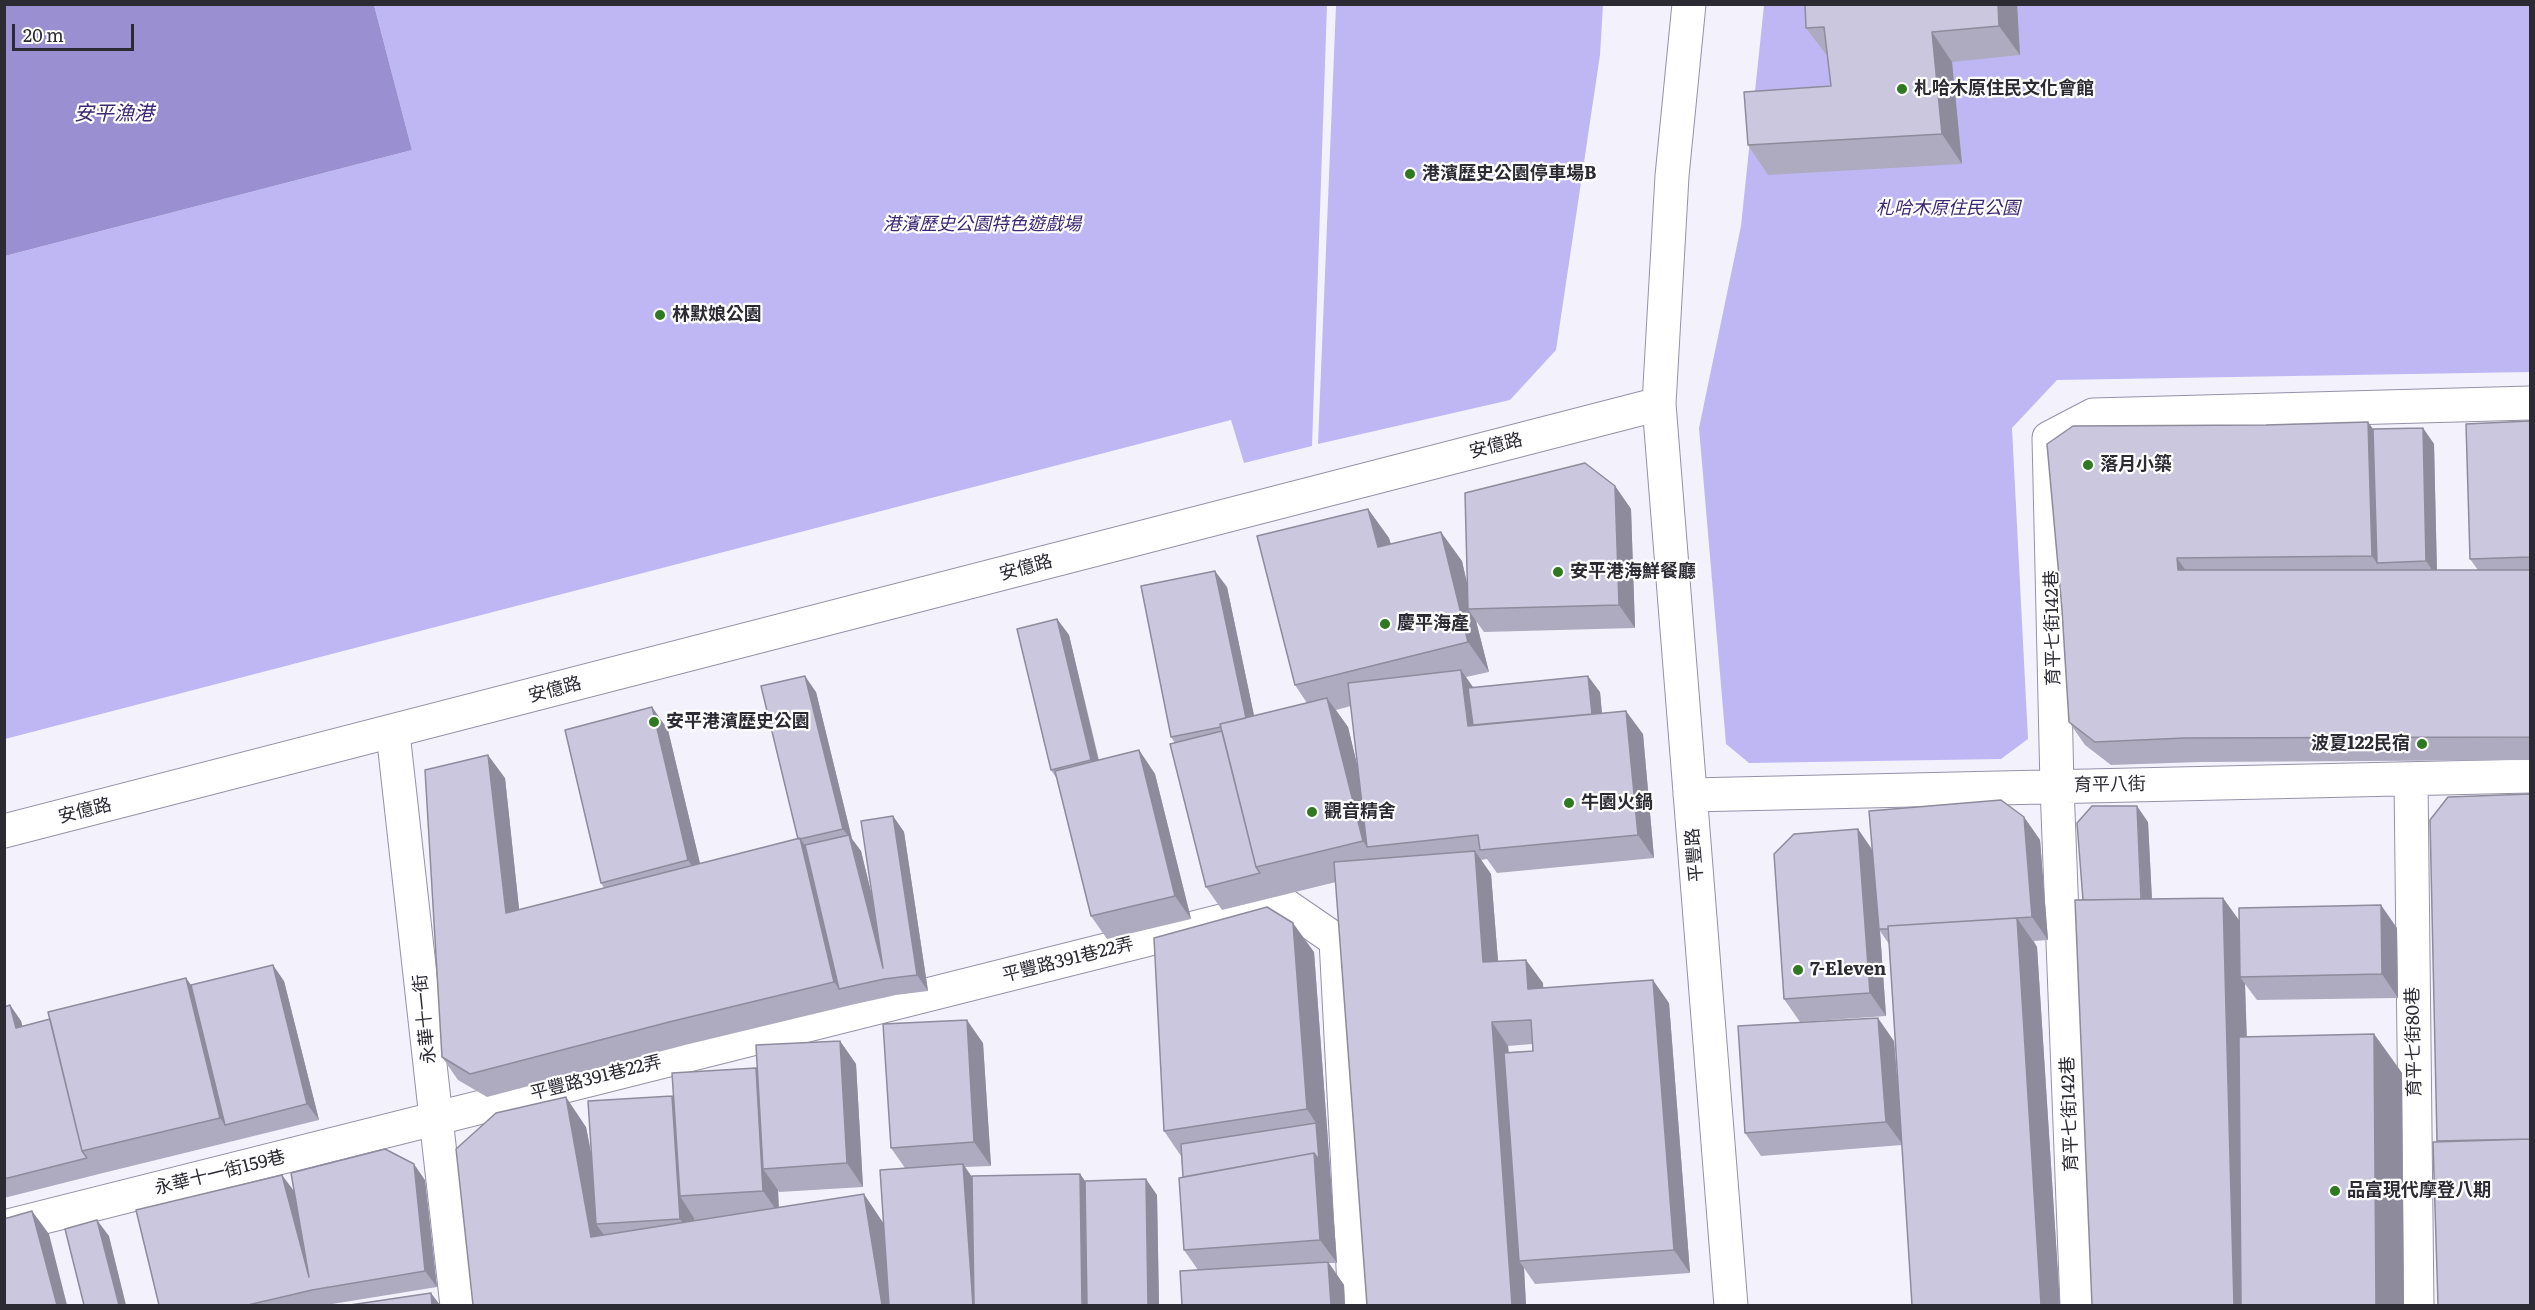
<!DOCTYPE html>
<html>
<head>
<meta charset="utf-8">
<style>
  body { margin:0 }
  #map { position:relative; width:2535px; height:1310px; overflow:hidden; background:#f3f2fc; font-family:Literata,serif }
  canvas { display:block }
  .frame { position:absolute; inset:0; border:6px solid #2c2b34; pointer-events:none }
  .scale { position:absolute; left:12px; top:24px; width:122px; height:27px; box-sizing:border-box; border:3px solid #2c2b34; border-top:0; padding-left:8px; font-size:18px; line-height:21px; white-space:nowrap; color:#2c2b34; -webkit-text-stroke:4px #fff; paint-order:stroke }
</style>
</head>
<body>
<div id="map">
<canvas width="2535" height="1310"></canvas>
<div class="frame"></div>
<div class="scale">20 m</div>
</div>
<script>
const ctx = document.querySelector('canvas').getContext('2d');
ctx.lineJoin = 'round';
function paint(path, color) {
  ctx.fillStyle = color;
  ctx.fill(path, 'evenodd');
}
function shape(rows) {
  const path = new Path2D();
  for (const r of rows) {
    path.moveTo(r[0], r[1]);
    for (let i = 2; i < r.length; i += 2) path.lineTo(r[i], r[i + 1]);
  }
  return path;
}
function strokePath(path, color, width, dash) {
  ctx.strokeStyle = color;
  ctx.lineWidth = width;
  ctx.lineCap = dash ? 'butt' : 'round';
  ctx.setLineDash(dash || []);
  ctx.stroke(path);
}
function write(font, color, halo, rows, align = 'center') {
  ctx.font = font + ' Literata,"Noto Sans TC",serif';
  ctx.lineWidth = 4.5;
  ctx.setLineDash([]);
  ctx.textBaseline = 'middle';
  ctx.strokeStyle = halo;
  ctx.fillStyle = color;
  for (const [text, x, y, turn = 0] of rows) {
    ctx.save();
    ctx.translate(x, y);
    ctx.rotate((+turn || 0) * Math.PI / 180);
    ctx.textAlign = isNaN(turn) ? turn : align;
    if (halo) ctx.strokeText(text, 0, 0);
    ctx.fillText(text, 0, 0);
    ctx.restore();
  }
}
const green = shape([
  [374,5,1327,5,1312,446,1244,463,1231,420,5,739,5,256,412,150],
  [1336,5,1603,5,1600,55,1556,350,1510,400,1318,444],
  [1764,5,2530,5,2530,372,2057,380,2012,428,2028,739,2001,759,1749,763,1726,744,1699,428,1741,226]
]);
const water = shape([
  [5,4,374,5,412,150,5,256]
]);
const minor = shape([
  [1689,4,1672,176,1659,404,1731,1306],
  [393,733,457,1306],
  [2411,779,2417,1306],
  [1690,795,2530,776],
  [4,831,1659,404],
  [4,1227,1285,905,1336,940,1355,1306],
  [2077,1306,2057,786,2049,438,2093,415,2530,403]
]);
const wall = shape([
  [2017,4,2020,55,1952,62,1962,164,1768,175,1748,145,1831,86,1828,57,1806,28],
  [2530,421,2530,760,2200,762,2111,765,2085,745,2069,722,2062,610,2266,425,2368,422,2373,429,2423,428,2434,444,2437,570,2478,570,2470,559],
  [1615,486,1631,509,1635,628,1484,632,1476,621,1489,672,1466,677,1473,687,1600,692,1602,713,1643,734,1654,858,1497,873,1487,859,1481,860,1491,874,1498,961,1543,983,1543,988,1669,1003,1690,1273,1535,1284,1524,1268,1526,1305,1336,882,1222,910,1206,887,1175,743,1171,737,1227,587,1254,716,1307,703,1295,685,1368,509,1389,538,1391,544,1462,561,1467,584],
  [1351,706,1358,769,1348,727,1336,710],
  [1532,1044,1533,1051,1509,1052,1508,1046],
  [1057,619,1069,635,1099,760,1139,750,1155,774,1191,919,1107,939,1091,916,1057,779,1051,770],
  [816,692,852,839,861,851,872,896,893,816,904,832,928,991,896,995,851,1005,685,1045,487,1097,458,1080,442,1057,505,778,519,910,604,888,601,883,652,707,668,730,700,864,798,839],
  [2024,817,2040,840,2048,940,2034,941,2037,947,2060,1305,1912,1305,1902,1145,1761,1156,1745,1133,1894,1041,1900,1120,1889,944,1880,931,1886,1016,1800,1022,1784,999,1858,829,1872,849],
  [2148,822,2152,899,2223,898,2239,921,2397,928,2398,998,2257,1000,2245,984,2247,1037,2374,1034,2402,1073,2404,1305,2083,900],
  [1314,952,1337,1263,1329,1263,1344,1285,1345,1305,1182,1305,1198,1270,1184,1250,1183,1177,1181,1156,1164,1131],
  [186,978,191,985,284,981,319,1120,99,1174,4,1198,4,1007,10,1005,21,1021,22,1026,50,1019],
  [840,1041,856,1064,863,1187,779,1192,778,1190,779,1208,884,1223,905,1168,891,1148,983,1043,991,1166,965,1167,972,1177,1080,1174,1085,1181,1157,1195,1159,1305,473,1305,586,1127,592,1156,672,1096,674,1098,756,1068,757,1070],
  [425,1180,437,1287,326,1305,159,1305,294,1191,296,1199]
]);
const shadedWall = shape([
  [1998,4,2017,4,2020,55,1999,26],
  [1932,32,1952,62,1962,164,1942,134],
  [2368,422,2384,445,2377,563,2372,556],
  [2423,428,2434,444,2437,577,2426,561],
  [1615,486,1631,509,1635,628,1619,605],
  [1368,509,1389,538,1399,577,1378,547],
  [1441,532,1462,561,1473,609,1468,609,1476,621,1489,672,1468,642],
  [2177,558,2193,581,2178,570],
  [1215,571,1227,587,1259,739,1247,723],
  [1057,619,1069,635,1102,776,1091,760],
  [1461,670,1477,693,1482,732,1468,726],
  [805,676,816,692,852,839,861,851,892,978,883,968,851,840,843,829],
  [1588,676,1600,692,1604,737,1593,721],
  [1327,698,1348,727,1377,846,1367,847,1363,841],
  [652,707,668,730,705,884,688,860],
  [1626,711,1643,734,1654,858,1638,835],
  [1139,750,1155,774,1191,919,1175,896],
  [488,755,505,778,522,936,506,913],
  [2137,806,2148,822,2153,921,2142,905],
  [893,816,904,832,928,991,917,975],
  [2024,817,2040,840,2048,940,2032,917],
  [1858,829,1874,853,1879,929,1880,931,1886,1016,1870,993],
  [800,838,816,861,839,989,834,982],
  [1475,851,1491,874,1500,986,1483,962],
  [2223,898,2244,927,2240,977,2245,984,2254,1305,2234,1305],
  [2381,905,2397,928,2398,998,2382,974],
  [2017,918,2037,947,2060,1305,2041,1305],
  [1293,923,1314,952,1337,1263,1320,1240,1314,1153,1316,1123,1307,1109],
  [1526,960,1543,983,1545,1012,1528,989],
  [273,965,284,981,319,1120,307,1104],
  [186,978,202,1001,225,1125,220,1118],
  [1653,980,1669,1003,1690,1273,1674,1250],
  [10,1005,21,1021,27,1044,16,1028],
  [1878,1018,1894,1041,1903,1145,1886,1122],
  [967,1020,983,1043,991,1166,974,1142],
  [1492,1022,1508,1046,1523,1261,1519,1261,1524,1268,1526,1305,1512,1305],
  [2374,1034,2402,1073,2404,1305,2376,1305],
  [840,1041,856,1064,863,1187,847,1163],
  [756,1068,772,1091,763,1169,778,1190,779,1214,763,1191],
  [672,1096,688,1119,680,1196,694,1218,696,1242,680,1219],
  [566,1097,586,1127,604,1224,596,1224,607,1239,591,1237],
  [414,1164,425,1180,437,1287,425,1271],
  [963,1164,979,1187,988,1305,973,1305],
  [1080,1174,1096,1197,1098,1305,1082,1305],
  [282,1175,294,1191,319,1289,309,1277],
  [1146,1179,1157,1195,1159,1305,1148,1305],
  [864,1194,884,1224,897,1305,882,1305],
  [32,1211,49,1234,67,1305,57,1305],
  [97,1220,109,1236,126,1305,119,1305],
  [1328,1262,1344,1285,1345,1305,1331,1305],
  [431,1293,440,1305,432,1305]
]);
const building = shape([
  [1805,4,1998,4,1999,26,1932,32,1942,134,1748,145,1744,92,1831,86,1824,27,1806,28,1805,4],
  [2530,421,2530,557,2470,559,2466,424,2530,421],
  [2368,422,2372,556,2177,558,2178,570,2530,570,2530,737,2184,738,2095,742,2069,722,2062,610,2047,444,2073,426,2266,425,2368,422],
  [2423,428,2426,561,2377,563,2373,429,2423,428],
  [1585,463,1615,486,1619,605,1468,609,1465,493,1585,463],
  [1368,509,1378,547,1441,532,1468,642,1295,685,1257,536,1368,509],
  [1215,571,1246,718,1220,724,1221,727,1171,737,1141,586,1215,571],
  [1057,619,1091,760,1051,770,1017,629,1057,619],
  [1461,670,1468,726,1626,711,1638,835,1480,850,1478,835,1367,847,1348,683,1461,670],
  [805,676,843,829,800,839,798,839,761,686,805,676],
  [1588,676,1592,714,1473,725,1468,688,1588,676],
  [1327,698,1363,841,1256,867,1220,724,1327,698],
  [652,707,688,860,601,883,565,730,652,707],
  [1222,731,1256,867,1260,873,1206,887,1170,744,1222,731],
  [1139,750,1175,896,1091,916,1055,771,1139,750],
  [488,755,506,913,800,838,834,982,669,1022,470,1074,442,1057,425,770,488,755],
  [2530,794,2530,1139,2437,1141,2430,820,2448,797,2530,794],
  [2001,800,2024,817,2032,917,1888,926,1888,929,1879,929,1869,811,2001,800],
  [2092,806,2137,806,2141,899,2083,900,2077,823,2092,806],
  [893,816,917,975,884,979,839,989,805,845,849,835,883,968,861,821,893,816],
  [1858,829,1870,993,1784,999,1774,854,1794,834,1858,829],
  [1475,851,1483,962,1526,960,1528,989,1653,980,1674,1250,1519,1261,1504,1053,1533,1051,1531,1020,1492,1022,1512,1305,1367,1305,1334,862,1475,851],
  [2223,898,2234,1305,2092,1305,2075,900,2223,898],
  [2381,905,2382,974,2240,977,2239,908,2381,905],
  [1267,907,1293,923,1307,1109,1164,1131,1154,938,1267,907],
  [2017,918,2041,1305,1912,1305,1888,926,2017,918],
  [273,965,307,1104,225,1125,191,985,273,965],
  [186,978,220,1118,82,1151,48,1012,186,978],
  [10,1005,16,1028,50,1019,82,1151,87,1158,4,1179,4,1007,10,1005],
  [1878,1018,1886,1122,1745,1133,1738,1026,1878,1018],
  [967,1020,974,1142,891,1148,883,1024,967,1020],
  [2374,1034,2376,1305,2241,1305,2239,1037,2374,1034],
  [840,1041,847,1163,763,1169,756,1045,840,1041],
  [756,1068,763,1191,680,1196,672,1073,756,1068],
  [672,1096,680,1219,596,1224,588,1101,672,1096],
  [566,1097,591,1237,864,1194,882,1305,473,1305,456,1149,496,1113,566,1097],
  [1316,1123,1319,1160,1314,1153,1183,1177,1181,1144,1316,1123],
  [2530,1139,2530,1305,2438,1305,2433,1142,2530,1139],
  [385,1149,414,1164,425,1271,312,1290,248,1305,159,1305,136,1210,282,1175,309,1277,291,1173,385,1149],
  [1314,1153,1320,1240,1184,1250,1179,1178,1314,1153],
  [963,1164,973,1305,889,1305,880,1170,963,1164],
  [1080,1174,1082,1305,974,1305,972,1176,1080,1174],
  [1146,1179,1148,1305,1087,1305,1085,1181,1146,1179],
  [32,1211,57,1305,4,1305,4,1219,32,1211],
  [97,1220,119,1305,84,1305,65,1229,97,1220],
  [1328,1262,1331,1305,1182,1305,1180,1271,1328,1262],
  [431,1293,432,1305,350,1305,431,1293]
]);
const markers = [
  [1902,89,6,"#2f7920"],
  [1410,174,6,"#2f7920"],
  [660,315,6,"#2f7920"],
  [2088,465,6,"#2f7920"],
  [1558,572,6,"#2f7920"],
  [1385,624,6,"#2f7920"],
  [654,722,6,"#2f7920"],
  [2422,744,6,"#2f7920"],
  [1569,803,6,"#2f7920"],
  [1312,812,6,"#2f7920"],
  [1798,970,6,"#2f7920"],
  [2335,1191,6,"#2f7920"]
];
const poiNames = [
  ["札哈木原住民文化會館",1914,89],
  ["港濱歷史公園停車場B",1422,174],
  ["林默娘公園",672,315],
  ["落月小築",2100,465],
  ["安平港海鮮餐廳",1570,572],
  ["慶平海產",1397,624],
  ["安平港濱歷史公園",666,722],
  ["波夏122民宿",2410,744,"right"],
  ["牛園火鍋",1581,803],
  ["觀音精舍",1324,812],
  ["7-Eleven",1810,970],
  ["品富現代摩登八期",2347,1191]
];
const parkNames = [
  ["札哈木原住民公園",1948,209],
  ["港濱歷史公園特色遊戲場",982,225]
];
const streetNames = [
  ["安億路",1496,446,-14],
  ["安億路",1026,568,-15],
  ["育平七街142巷",2053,628,-91],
  ["安億路",555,690,-15],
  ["育平八街",2110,785,-1],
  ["安億路",85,811,-14],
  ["平豐路",1695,855,-95],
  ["平豐路391巷22弄",1068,960,-14],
  ["永華十一街",425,1019,-96],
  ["育平七街80巷",2414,1042,-91],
  ["平豐路391巷22弄",596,1078,-14],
  ["育平七街142巷",2070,1114,-92],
  ["永華十一街159巷",220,1173,-14]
];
const waterNames = [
  ["安平漁港",114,114]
];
paint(green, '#bfb7f4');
paint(water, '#9a90d1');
strokePath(minor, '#9492a8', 35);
strokePath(minor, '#fff', 33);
paint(wall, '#aeabc0');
paint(shadedWall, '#8d8b9c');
paint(building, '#cac7df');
strokePath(building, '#8d8b9c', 1.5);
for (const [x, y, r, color] of markers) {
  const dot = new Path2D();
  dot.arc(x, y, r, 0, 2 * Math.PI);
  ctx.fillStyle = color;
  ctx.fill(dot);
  strokePath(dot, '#fff', 2);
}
write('bold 18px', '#2c2b34', '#fff', poiNames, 'left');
write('italic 18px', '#3c2774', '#fff', parkNames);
write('18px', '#2c2b34', '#fff', streetNames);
write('italic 20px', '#3c2875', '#fff', waterNames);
</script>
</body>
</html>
